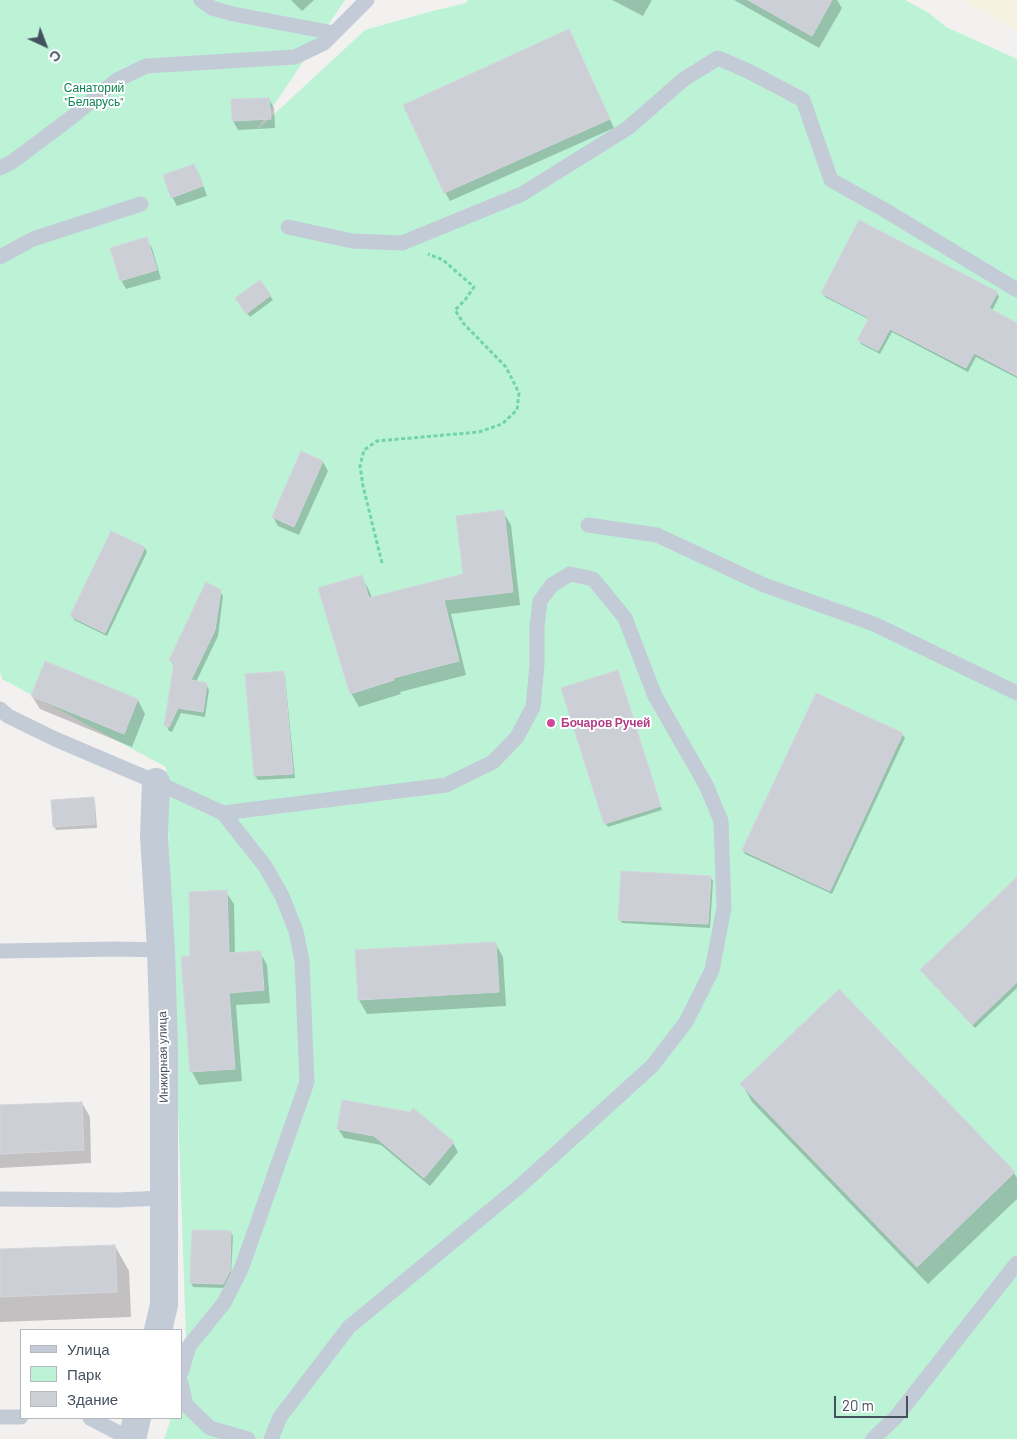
<!DOCTYPE html>
<html>
<head>
<meta charset="utf-8">
<style>
  body { margin:0 }
  #map { position:relative; width:1017px; height:1439px; overflow:hidden; background:#f3f0f0; font-family:Barlow,sans-serif }
  canvas { display:block }
  .legend { position:absolute; left:20px; top:1329px; width:162px; height:90px; box-sizing:border-box; background:#fff; border:1px solid #b5b9bf; margin:0; padding:6px 9px; list-style:none; font-size:15px; color:#465160 }
  .legend li { display:flex; align-items:center; gap:10px; height:25px }
  .legend b { width:25px; border:1px solid #b5b9bf }
  .north { position:absolute; left:20px; top:20px; width:50px; height:50px; -webkit-text-stroke:4px #fff; paint-order:stroke; rotate:137deg; font-size:14px; font-weight:700; line-height:20px; text-align:center; color:#465160 }
  .north::after { content:''; display:block; margin:auto; width:18px; height:22px; background:#465160; clip-path:polygon(50% 0,100% 100%,50% 72%,0 100%) }
  .scale { position:absolute; left:834px; top:1396px; width:74px; height:22px; box-sizing:border-box; border:2px solid #465160; border-top:0; padding-left:6px; font-size:15px; line-height:18px; white-space:nowrap; color:#465160; -webkit-text-stroke:4px #fff; paint-order:stroke }
</style>
</head>
<body>
<div id="map">
<canvas width="1017" height="1439"></canvas>
<ul class="legend">
<li><b style="height:6px;background:#c3cbd6"></b>Улица</li>
<li><b style="height:14px;background:#bcf3d7"></b>Парк</li>
<li><b style="height:14px;background:#cccfd6"></b>Здание</li>
</ul>
<div class="north">С</div>
<div class="scale">20 m</div>
</div>
<script>
const ctx = document.querySelector('canvas').getContext('2d');
ctx.lineJoin = 'round';
function paint(path, color) {
  ctx.fillStyle = color;
  ctx.fill(path, 'evenodd');
}
function shape(rows) {
  const path = new Path2D();
  for (const r of rows) {
    path.moveTo(r[0], r[1]);
    for (let i = 2; i < r.length; i += 2) path.lineTo(r[i], r[i + 1]);
  }
  return path;
}
function strokePath(path, color, width, dash) {
  ctx.strokeStyle = color;
  ctx.lineWidth = width;
  ctx.lineCap = dash ? 'butt' : 'round';
  ctx.setLineDash(dash || []);
  ctx.stroke(path);
}
function write(font, color, halo, rows, align = 'center') {
  ctx.font = font + ' Barlow,sans-serif';
  ctx.lineWidth = 4;
  ctx.setLineDash([]);
  ctx.textBaseline = 'middle';
  ctx.strokeStyle = halo;
  ctx.fillStyle = color;
  for (const [text, x, y, turn = 0] of rows) {
    ctx.save();
    ctx.translate(x, y);
    ctx.rotate((+turn || 0) * Math.PI / 180);
    ctx.textAlign = isNaN(turn) ? turn : align;
    if (halo) ctx.strokeText(text, 0, 0);
    ctx.fillText(text, 0, 0);
    ctx.restore();
  }
}
const green = shape([
  [0,0,345,0,257,130,365,30,429,12,466,3,468,0,905,0,929,13,946,27,1017,59,1017,1439,164,1439,171,1418,181,1418,181,1385,187,1366,166,767,2,679,0,671]
]);
const sand = shape([
  [968,0,1017,0,1017,30,966,3]
]);
const shadow = shape([
  [291,0,314,0,302,11],
  [612,0,652,0,643,16],
  [734,0,837,0,842,8,819,48],
  [569,30,614,128,450,201,445,192],
  [269,99,274,108,275,128,238,130,233,121],
  [194,165,199,174,207,196,177,206,172,197],
  [146,239,152,248,161,279,126,289,121,280],
  [260,281,273,300,250,317,239,303],
  [823,293,997,293,999,297,992,311,1017,324,1017,378,976,357,968,372,892,332,880,354,861,344,859,340,870,320,825,297],
  [323,462,328,471,299,535,278,526,273,517],
  [503,512,511,525,520,605,451,614,466,675,400,692,401,694,359,707,351,693,361,576,369,590,372,598,464,575],
  [145,548,147,552,107,636,74,620,72,616],
  [220,591,223,596,218,636,196,682,206,684,209,690,205,717,181,713,172,732,169,731,166,725,174,666,170,660],
  [46,663,138,700,145,714,132,747,40,709,32,696],
  [283,672,285,676,295,778,258,780,255,776,247,675],
  [619,675,662,810,608,827,605,823],
  [902,734,905,738,832,894,745,854,743,850],
  [93,798,95,802,97,828,56,830,54,826],
  [710,877,713,881,710,928,622,923,619,919],
  [1017,879,1017,988,975,1028,924,974,921,970],
  [226,892,234,904,235,954,260,952,267,965,270,1003,236,1005,242,1081,199,1085,192,1072,183,958,191,958],
  [495,943,503,957,506,1006,367,1014,359,1000,356,952],
  [839,991,1014,1173,1017,1178,1017,1199,928,1284,752,1102,742,1084],
  [82,1103,90,1117,91,1163,0,1168,0,1106],
  [338,1129,453,1143,458,1152,430,1186,381,1145,344,1138],
  [231,1232,233,1236,231,1275,225,1288,193,1287,191,1282],
  [115,1246,129,1271,131,1317,0,1322,0,1251]
]);
const building = shape([
  [748,0,832,0,812,36,748,0],
  [569,29,610,119,444,193,403,105,569,29],
  [269,98,271,119,232,121,231,99,269,98],
  [194,164,203,186,171,198,163,175,194,164],
  [859,220,998,292,989,308,1017,323,1017,376,974,353,966,368,890,329,878,351,857,340,869,318,821,293,859,220],
  [147,237,157,270,120,281,110,248,147,237],
  [260,280,271,295,246,314,235,298,260,280],
  [301,451,323,461,294,527,272,517,301,451],
  [504,510,513,592,444,600,459,661,393,678,394,680,350,694,318,588,362,575,369,598,463,574,456,516,504,510],
  [111,531,145,547,105,633,70,616,111,531],
  [206,582,221,590,215,630,191,680,207,683,203,712,178,708,169,727,164,726,174,663,169,660,206,582],
  [45,661,138,699,124,734,31,696,45,661],
  [618,670,661,806,604,824,561,688,618,670],
  [284,671,293,774,254,776,245,674,284,671],
  [816,693,903,733,830,891,742,850,816,693],
  [94,797,95,824,53,827,51,800,94,797],
  [621,871,711,876,708,924,618,920,621,871],
  [1017,877,1017,982,972,1025,920,970,1017,877],
  [227,890,229,953,261,951,264,990,229,993,235,1069,190,1072,181,957,190,956,189,892,227,890],
  [496,942,499,992,358,1000,355,950,496,942],
  [839,989,1015,1172,917,1267,740,1084,839,989],
  [342,1100,410,1112,413,1108,454,1142,424,1178,374,1136,337,1129,342,1100],
  [82,1102,84,1150,0,1154,0,1105,82,1102],
  [192,1230,231,1231,230,1271,223,1284,190,1283,192,1230],
  [115,1245,117,1292,0,1297,0,1249,115,1245]
]);
const path = shape([
  [382,563,363,486,360,466,364,450,377,441,479,432,502,424,517,410,519,393,506,367,464,324,455,310,465,300,474,287,443,260,428,254]
]);
const lane = shape([
  [201,0,212,8,233,14,334,33],
  [0,168,12,162,72,117,117,80,146,66,295,57,324,43,367,0],
  [288,227,352,241,402,243,522,194,628,128,684,79,718,58,748,71,803,100,831,180,883,209,1017,290],
  [0,257,33,239,141,204],
  [588,525,657,535,764,585,874,624,1017,693],
  [0,709,8,716,55,739,156,782,223,813,446,785,493,762,517,737,533,707,537,665,537,627,540,601,552,585,570,574,593,579,625,618,655,696,706,785,721,821,724,908,712,970,686,1022,652,1066,520,1186,349,1327,280,1417,271,1439],
  [0,951,116,949,161,950],
  [0,1199,117,1200,163,1198],
  [181,1373,189,1346,224,1303,242,1267,307,1082,302,961,296,931,282,896,265,866,223,813],
  [181,1383,186,1405,210,1428,248,1439],
  [0,1417,21,1417],
  [90,1418,130,1439],
  [873,1439,896,1417,1017,1263]
]);
const street = shape([
  [156,782,154,836,161,950,164,1047,164,1305,158,1330],
  [132,1439,137,1418]
]);
const markers = [
  [551,723,5,"#d1479c"]
];
const parkNames = [
  ["Санаторий",94,88],
  ["\"Беларусь\"",94,102]
];
const hotelNames = [
  ["Бочаров Ручей",561,723]
];
const streetNames = [
  ["Инжирная улица",163,1057,-91]
];
paint(green, '#bcf3d7');
paint(sand, '#f5f1e0');
paint(shadow, '#0003');
paint(building, '#cccfd6');
strokePath(building, '#d4d5dc', 1);
strokePath(path, '#71d4ae', 3, [4, 2.5]);
strokePath(lane, '#c3cbd6', 15);
strokePath(street, '#c3cbd6', 28);
for (const [x, y, r, color] of markers) {
  const dot = new Path2D();
  dot.arc(x, y, r, 0, 2 * Math.PI);
  ctx.fillStyle = color;
  ctx.fill(dot);
  strokePath(dot, '#fff', 2);
}
write('12px', '#0f8355', '#fff', parkNames);
write('bold 12px', '#b23c85', '#fff', hotelNames, 'left');
write('12px', '#465160', '#fff', streetNames);
</script>
</body>
</html>
